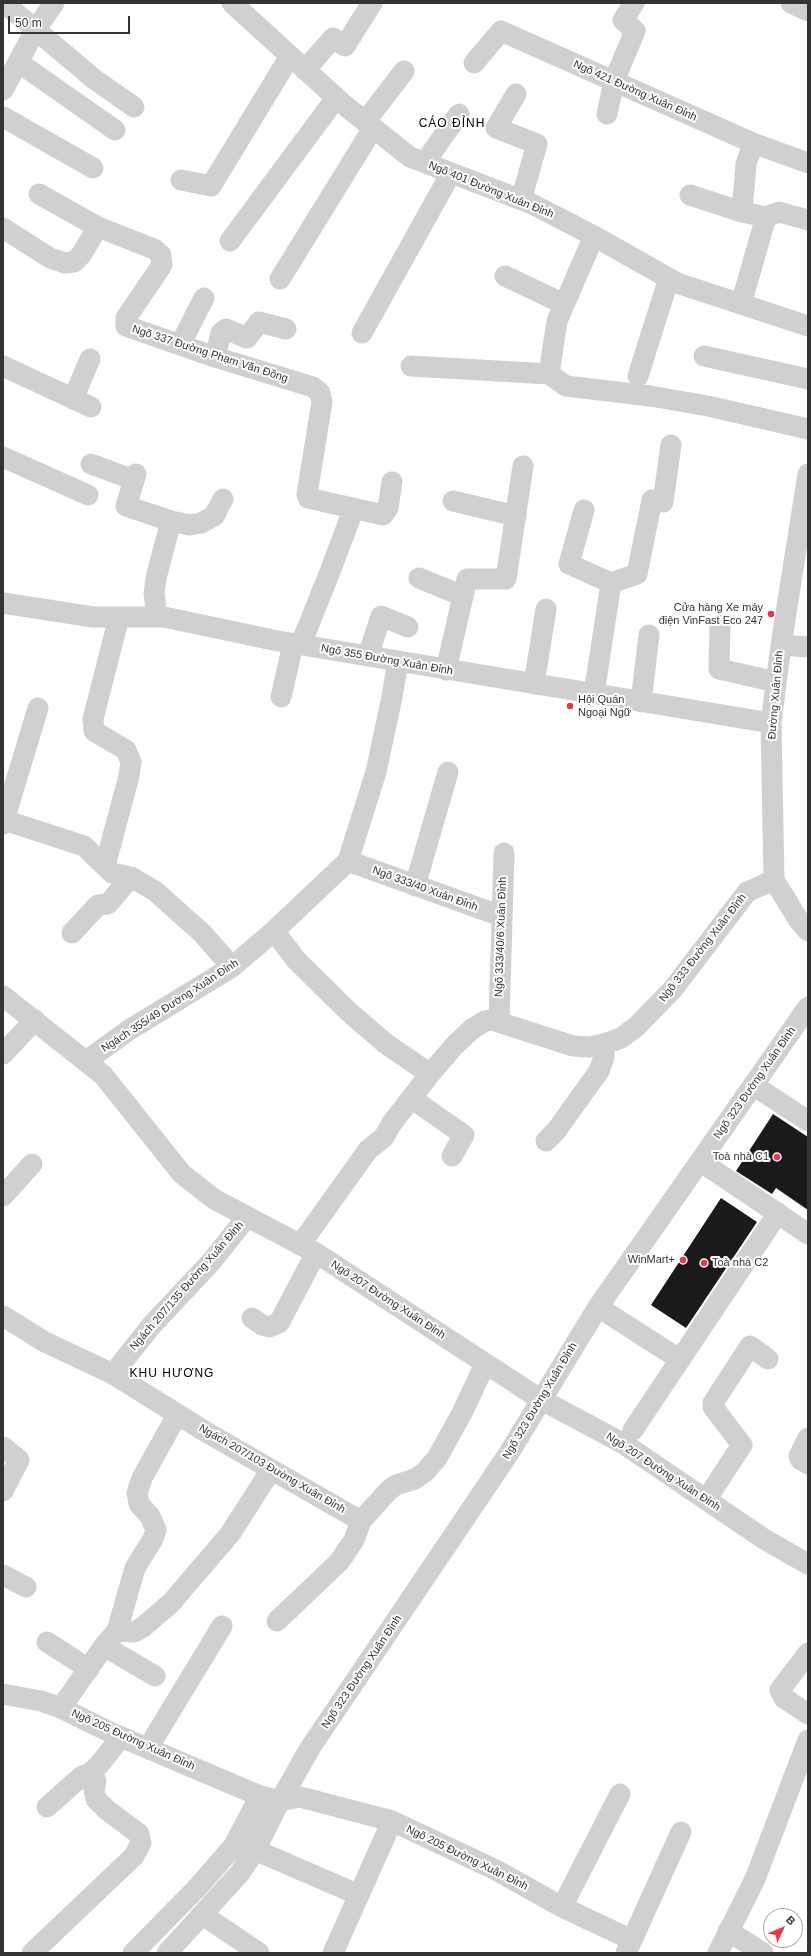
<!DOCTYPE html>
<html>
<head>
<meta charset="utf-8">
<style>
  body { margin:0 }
  #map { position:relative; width:811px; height:1956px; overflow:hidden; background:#fff; font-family:Helvetica,sans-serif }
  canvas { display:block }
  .frame { position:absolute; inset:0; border:4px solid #333; pointer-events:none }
  .north { position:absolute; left:763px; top:1908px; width:40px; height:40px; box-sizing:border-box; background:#fff; border:1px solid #adadad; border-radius:50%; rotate:46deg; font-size:11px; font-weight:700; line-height:16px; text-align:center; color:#333 }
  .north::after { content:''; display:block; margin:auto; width:14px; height:18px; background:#e63946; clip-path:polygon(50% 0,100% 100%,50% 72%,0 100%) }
  .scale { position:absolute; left:8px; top:16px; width:122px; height:18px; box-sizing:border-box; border:2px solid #333; border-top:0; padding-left:5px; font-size:12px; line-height:14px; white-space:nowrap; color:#333; -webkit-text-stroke:3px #fff; paint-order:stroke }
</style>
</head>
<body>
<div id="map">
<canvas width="811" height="1956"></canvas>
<div class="frame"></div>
<div class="north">B</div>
<div class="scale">50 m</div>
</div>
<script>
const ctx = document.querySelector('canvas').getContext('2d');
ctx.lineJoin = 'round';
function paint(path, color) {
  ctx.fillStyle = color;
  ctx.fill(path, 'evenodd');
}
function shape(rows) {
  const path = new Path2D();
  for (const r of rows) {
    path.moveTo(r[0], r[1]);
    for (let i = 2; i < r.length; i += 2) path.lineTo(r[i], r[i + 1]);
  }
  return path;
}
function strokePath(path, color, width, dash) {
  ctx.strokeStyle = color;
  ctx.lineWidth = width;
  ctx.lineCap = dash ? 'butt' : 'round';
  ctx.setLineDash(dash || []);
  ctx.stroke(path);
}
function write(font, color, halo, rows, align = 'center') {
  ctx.font = font + ' Helvetica,sans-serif';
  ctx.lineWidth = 4;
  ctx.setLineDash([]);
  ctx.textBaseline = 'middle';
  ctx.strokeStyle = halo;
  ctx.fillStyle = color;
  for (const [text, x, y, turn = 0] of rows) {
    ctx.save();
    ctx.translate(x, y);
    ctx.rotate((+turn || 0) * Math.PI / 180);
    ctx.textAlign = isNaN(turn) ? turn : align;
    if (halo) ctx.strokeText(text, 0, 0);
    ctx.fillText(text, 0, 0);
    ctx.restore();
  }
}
const building = shape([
  [773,1114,808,1137,808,1210,776,1188,772,1194,736,1171],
  [721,1198,757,1222,686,1328,651,1305]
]);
const minor = shape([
  [4,3,94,79,134,107],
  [232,3,343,104,410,157,532,204,594,236,677,283,808,326],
  [791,3,808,11],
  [18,62,115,130],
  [474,63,501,31,753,143,808,163],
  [305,70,333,38,345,46,372,3],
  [3,90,36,29,54,3],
  [516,94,496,128,537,144,521,200],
  [607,114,614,81,635,31,623,20,634,3],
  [3,117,93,168],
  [365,122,404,71],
  [425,162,459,114],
  [181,180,211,186,290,56],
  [39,194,98,227],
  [690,195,742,212,766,217,779,212,808,220],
  [742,212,746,164,753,143],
  [3,228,50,258,65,263,74,262,81,255,98,227,154,249,161,255,162,265,126,318,126,326,215,357,313,387,320,393,322,402,307,494,308,498,383,515,388,508,392,482],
  [230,241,336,98],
  [505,276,564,304],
  [280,279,373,128],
  [741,304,766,217],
  [362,333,451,173],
  [180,345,204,298],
  [704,356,808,379],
  [215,357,221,333,226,329,247,338,259,322,286,329],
  [3,366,91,407],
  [411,366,549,374,566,386,650,396,708,406,808,429],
  [549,374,557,321,594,236],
  [638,376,669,278],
  [73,399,90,359],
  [3,457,88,495],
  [91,464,134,480],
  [136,474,126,506,171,521],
  [808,474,781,645,771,723,774,880,798,919,808,931],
  [453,501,516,516],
  [584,510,569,564,611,583,637,574,652,500,663,502,671,445],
  [419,578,463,596],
  [3,603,93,617,164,617,278,641,771,723],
  [157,617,154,594,156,578,171,521,190,525,201,523,214,516,223,499],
  [720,625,719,669,776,682],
  [299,644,303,639,331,569,354,508],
  [781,645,808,647],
  [368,656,381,616,408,627],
  [446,670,467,579,506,579,523,466],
  [534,684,546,609],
  [594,694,611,583],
  [281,697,293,644],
  [641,702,649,635],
  [4,820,84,846,112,873,131,877,155,891,202,933,232,967],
  [3,824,38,708],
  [348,861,501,916],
  [105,866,129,776,131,762,126,750,97,733,94,731,93,719,119,617],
  [415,886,448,772],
  [274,931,297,961,349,1012,385,1043,430,1074],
  [72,933,98,905,108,904,131,877],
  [3,996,103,1075,182,1174,214,1199,316,1253,540,1399,624,1444,764,1539,808,1564],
  [499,1022,504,853],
  [3,1054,35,1020],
  [86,1061,129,1030,232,967,274,931,348,861,376,772,392,697,398,661],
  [753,1085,808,1121],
  [411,1098,464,1135,452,1156],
  [546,1141,556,1131,599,1071,604,1057,604,1044],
  [700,1161,808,1234],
  [3,1196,32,1164],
  [300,1245,368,1150,384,1137,392,1123,430,1074,455,1045,472,1029,485,1021,492,1020,573,1046,589,1047,604,1044,621,1038,636,1027,673,989,747,892,774,880],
  [598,1307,679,1359],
  [3,1316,45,1342,113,1374,206,1432,361,1521],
  [252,1318,262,1325,269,1327,279,1323,316,1253],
  [113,1374,151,1326,211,1262,247,1217],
  [633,1430,778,1213],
  [808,1438,799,1456,800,1459,808,1464],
  [3,1447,19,1460,3,1491],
  [706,1500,742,1445,713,1407,713,1403,750,1346,768,1359],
  [3,1575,26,1587],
  [277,1621,339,1562,354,1540,361,1521,389,1490,396,1485,415,1479,425,1472,437,1458,462,1413,485,1364],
  [117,1631,134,1632,143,1627,171,1603,230,1534,271,1470],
  [47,1642,89,1669],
  [104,1646,155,1676],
  [808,1653,780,1690,784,1698,808,1714],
  [3,1694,41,1701,61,1708,114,1734,260,1796,280,1801,310,1748,509,1453,598,1307,808,1007],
  [61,1708,104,1646,117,1631,135,1568,153,1539,156,1530,150,1516,139,1504,137,1493,142,1478,177,1415],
  [148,1748,222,1626],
  [89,1774,99,1765,121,1737],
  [255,1850,359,1895],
  [562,1907,620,1794],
  [203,1915,259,1953],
  [728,1931,763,1953],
  [632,1940,681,1832],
  [32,1953,134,1856,141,1843,139,1834,107,1810,96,1799,94,1790,96,1781,93,1776,89,1774,82,1776,47,1807],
  [133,1953,196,1889,233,1847,260,1796],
  [167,1953,240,1873,255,1850,280,1801,300,1797,392,1821,496,1870,562,1907,632,1940,626,1953],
  [333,1953,392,1821],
  [718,1953,755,1879,808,1740]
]);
const markers = [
  [771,614,4,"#e63946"],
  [570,706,4,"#e63946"],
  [777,1157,4,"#e63946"],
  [683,1260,4,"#e63946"],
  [704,1263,4,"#e63946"]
];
const streetNames = [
  ["Ngõ 421 Đường Xuân Đỉnh",635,91,24],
  ["Ngõ 401 Đường Xuân Đỉnh",491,190,22],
  ["Ngõ 337 Đường Phạm Văn Đồng",210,354,18],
  ["Ngõ 355 Đường Xuân Đỉnh",387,660,10],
  ["Đường Xuân Đỉnh",776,695,-85],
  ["Ngõ 333/40 Xuân Đỉnh",425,889,20],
  ["Ngõ 333/40/6 Xuân Đỉnh",501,937,-88],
  ["Ngõ 333 Đường Xuân Đỉnh",703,948,-52],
  ["Ngách 355/49 Đường Xuân Đỉnh",170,1006,-33],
  ["Ngõ 323 Đường Xuân Đỉnh",755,1083,-55],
  ["Ngách 207/135 Đường Xuân Đỉnh",187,1286,-49],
  ["Ngõ 207 Đường Xuân Đỉnh",388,1300,33],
  ["Ngõ 323 Đường Xuân Đỉnh",540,1401,-59],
  ["Ngách 207/103 Đường Xuân Đỉnh",272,1469,30],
  ["Ngõ 207 Đường Xuân Đỉnh",663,1472,33],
  ["Ngõ 323 Đường Xuân Đỉnh",362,1672,-56],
  ["Ngõ 205 Đường Xuân Đỉnh",133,1740,24],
  ["Ngõ 205 Đường Xuân Đỉnh",467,1858,26]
];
const poiNames = [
  ["Cửa hàng Xe máy",763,608],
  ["điện VinFast Eco 247",763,621],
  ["Hội Quán",578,700,"left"],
  ["Ngoại Ngữ",578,713,"left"],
  ["Toà nhà C1",769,1157],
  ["WinMart+",675,1260],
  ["Toà nhà C2",712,1263,"left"]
];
const neighbourhoodNames = [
  ["CÁO ĐỈNH",452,124],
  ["KHU HƯƠNG",172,1374]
];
paint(building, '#1a1a1a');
strokePath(minor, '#d0d0d0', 21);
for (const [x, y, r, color] of markers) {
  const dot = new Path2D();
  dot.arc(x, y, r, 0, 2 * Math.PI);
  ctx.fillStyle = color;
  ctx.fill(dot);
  strokePath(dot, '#fff', 1.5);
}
write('11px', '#333', '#fff', streetNames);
write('11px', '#333', '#fff', poiNames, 'right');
ctx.letterSpacing = '1px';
write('12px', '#000', '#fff', neighbourhoodNames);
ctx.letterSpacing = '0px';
</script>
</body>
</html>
